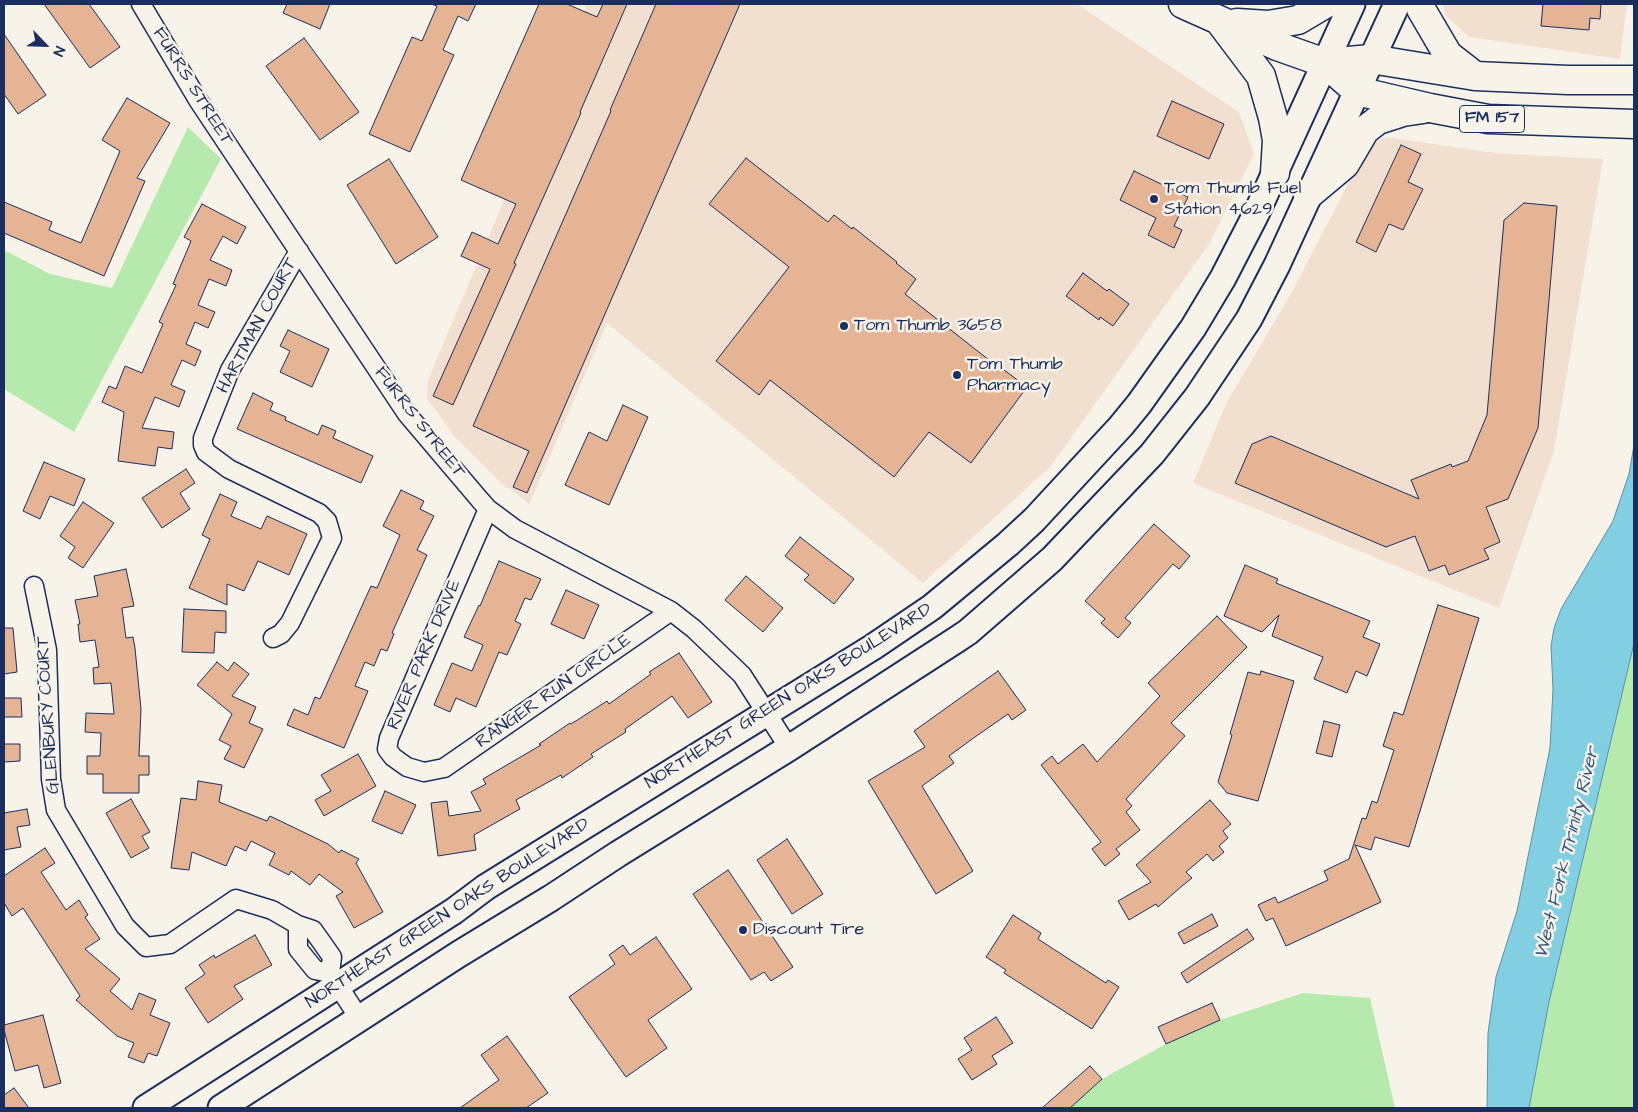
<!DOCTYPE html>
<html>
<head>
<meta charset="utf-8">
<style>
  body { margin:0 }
  #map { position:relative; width:1638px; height:1112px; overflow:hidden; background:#f7f3e8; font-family:"Architects Daughter",sans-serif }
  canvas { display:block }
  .frame { position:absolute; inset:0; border:5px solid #1b2f5e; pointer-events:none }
  .north { position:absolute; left:20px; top:20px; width:50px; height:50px; -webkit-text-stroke:4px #f7f3e8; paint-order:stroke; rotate:114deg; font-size:14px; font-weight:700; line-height:20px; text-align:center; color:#1b2f5e }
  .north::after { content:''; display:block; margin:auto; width:18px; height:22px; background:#1b2f5e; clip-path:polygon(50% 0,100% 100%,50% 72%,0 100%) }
</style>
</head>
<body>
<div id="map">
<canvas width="1638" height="1112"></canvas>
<div class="frame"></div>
<div class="north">N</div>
</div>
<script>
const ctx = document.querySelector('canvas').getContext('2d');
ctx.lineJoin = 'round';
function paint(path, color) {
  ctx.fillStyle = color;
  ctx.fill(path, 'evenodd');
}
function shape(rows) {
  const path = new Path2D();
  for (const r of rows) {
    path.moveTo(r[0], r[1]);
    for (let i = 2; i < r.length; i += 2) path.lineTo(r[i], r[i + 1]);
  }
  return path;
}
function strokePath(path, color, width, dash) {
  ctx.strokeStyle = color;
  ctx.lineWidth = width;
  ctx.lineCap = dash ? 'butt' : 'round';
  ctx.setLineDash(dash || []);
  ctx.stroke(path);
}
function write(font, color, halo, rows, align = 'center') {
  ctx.font = font + ' "Architects Daughter",sans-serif';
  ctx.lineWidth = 5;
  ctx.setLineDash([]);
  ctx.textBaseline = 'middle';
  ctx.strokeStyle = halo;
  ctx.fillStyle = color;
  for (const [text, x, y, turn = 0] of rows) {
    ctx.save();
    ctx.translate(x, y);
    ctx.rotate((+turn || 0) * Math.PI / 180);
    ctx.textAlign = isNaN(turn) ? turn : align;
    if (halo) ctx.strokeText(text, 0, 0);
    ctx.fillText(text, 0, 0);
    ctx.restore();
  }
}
const built = shape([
  [587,4,1077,4,1239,112,1254,154,1209,244,1051,466,923,583,607,323,529,505,525,500,502,484,454,436,427,398,428,380],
  [1443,4,1627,4,1620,59,1469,37,1445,15],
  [1386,137,1495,153,1603,159,1554,451,1499,608,1193,483,1227,402,1293,290,1367,147]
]);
const green = shape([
  [188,127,221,159,74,432,4,389,4,250,50,274,112,288],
  [1634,643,1634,1108,1529,1108,1549,1002],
  [1303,993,1370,998,1395,1108,1070,1108,1102,1079,1166,1044,1220,1020]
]);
const water = shape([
  [1634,445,1634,643,1549,1002,1529,1108,1487,1108,1488,1033,1496,977,1517,911,1550,748,1553,689,1551,646,1554,628,1561,609,1613,521,1629,474,1634,445]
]);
const building = shape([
  [44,4,89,4,120,47,90,68,44,4],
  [287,4,330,4,320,29,283,13,287,4],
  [431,4,476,4,468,21,458,16,443,50,454,55,410,152,369,134,412,37,422,41,437,6,431,4],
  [539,4,567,4,597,17,603,4,627,4,580,112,581,113,514,263,516,264,453,405,433,396,490,269,461,256,472,232,498,244,516,204,461,180,539,4],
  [656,4,740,4,527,493,513,487,529,451,473,426,611,111,610,110,656,4],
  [1543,4,1601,4,1600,19,1590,18,1589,30,1541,26,1543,4],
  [4,34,46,95,18,114,4,94,4,34],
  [304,38,359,112,320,140,266,66,304,38],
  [127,98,170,123,137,178,145,181,104,276,4,233,4,202,52,222,49,230,81,243,120,151,102,140,127,98],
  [1172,101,1224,124,1209,159,1157,136,1172,101],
  [1401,145,1421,154,1408,182,1423,189,1403,230,1389,224,1376,252,1356,242,1401,145],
  [746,158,828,222,834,215,852,229,853,227,897,262,896,263,916,279,905,294,1003,371,1004,370,1027,387,971,463,929,432,894,477,770,380,759,395,716,361,789,267,709,204,746,158],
  [389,159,438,237,396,264,347,185,389,159],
  [1134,171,1188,197,1174,226,1182,230,1174,248,1148,235,1156,218,1120,200,1134,171],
  [1524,203,1557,206,1538,428,1508,499,1486,507,1500,542,1484,549,1489,559,1449,575,1445,565,1429,571,1415,536,1386,547,1235,483,1252,444,1271,436,1419,499,1411,480,1451,464,1452,467,1468,461,1487,415,1504,220,1524,203],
  [202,204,246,227,237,244,223,236,210,260,232,270,226,286,209,279,198,305,215,312,208,328,195,322,186,344,201,351,195,366,182,360,171,385,185,391,179,407,155,397,142,428,174,432,172,449,158,447,155,466,118,461,124,412,102,402,109,386,116,389,125,366,142,373,163,324,159,322,176,285,173,284,191,241,184,237,202,204],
  [1083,273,1107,291,1109,289,1129,304,1113,326,1100,317,1099,320,1066,296,1083,273],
  [288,330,329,349,312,387,280,372,290,351,280,346,288,330],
  [253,393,273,403,270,410,286,417,285,420,318,435,322,425,336,431,333,438,373,456,361,483,237,429,253,393],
  [623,405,648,417,609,505,565,485,589,432,607,441,623,405],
  [44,462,85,479,74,506,50,496,40,519,23,511,44,462],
  [186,469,195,483,180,493,190,509,162,528,142,498,186,469],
  [401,490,424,501,420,509,434,516,417,550,427,555,392,633,394,634,387,651,381,649,374,666,365,662,355,686,368,691,344,748,287,725,294,709,308,715,315,697,320,699,371,586,377,588,400,535,383,526,401,490],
  [220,494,237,502,231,516,261,529,267,516,307,534,289,575,258,561,244,591,227,584,227,605,189,588,210,539,202,535,220,494],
  [83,502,114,523,83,568,68,558,75,547,60,536,83,502],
  [1154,524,1190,556,1179,569,1173,564,1125,618,1131,623,1118,638,1101,623,1105,619,1085,601,1154,524],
  [800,537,854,579,834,604,804,580,809,575,785,556,800,537],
  [499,561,541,579,531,600,525,598,515,621,521,624,507,655,499,652,476,707,456,698,450,712,434,705,452,663,472,671,483,645,464,637,479,605,480,606,499,561],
  [1245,565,1278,579,1276,583,1370,621,1363,637,1380,644,1367,676,1356,671,1347,693,1314,679,1323,657,1272,636,1279,615,1262,632,1224,616,1245,565],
  [126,569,134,606,122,608,126,638,133,637,135,648,141,709,139,756,149,756,149,775,139,775,139,793,103,793,103,774,87,774,87,756,100,756,101,733,85,732,86,713,114,714,111,683,94,684,93,668,99,667,95,640,80,642,78,624,80,624,75,600,98,596,94,576,126,569],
  [746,576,783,608,763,632,725,600,746,576],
  [566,590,599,605,584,639,551,624,566,590],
  [1438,605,1479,618,1409,847,1375,837,1371,850,1355,845,1381,902,1286,946,1273,918,1266,921,1258,905,1275,897,1278,903,1328,880,1324,871,1349,859,1362,818,1366,819,1372,801,1377,803,1394,750,1383,746,1394,712,1403,715,1438,605],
  [184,609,226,611,226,633,215,632,214,653,182,652,184,609],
  [1217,616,1247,647,1171,723,1185,736,1126,799,1132,806,1126,812,1140,830,1116,849,1120,854,1105,866,1092,849,1101,842,1041,765,1052,756,1058,764,1083,744,1097,762,1160,696,1148,683,1217,616],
  [4,628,13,628,17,672,4,674,4,628],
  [679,653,712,702,688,718,672,696,625,729,626,732,591,754,593,757,562,778,561,775,516,800,520,809,474,835,476,850,438,856,431,803,447,801,449,816,481,811,471,792,486,784,483,779,541,745,539,744,570,723,571,724,607,701,609,704,651,674,649,672,679,653],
  [217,662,228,671,234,662,249,674,232,696,256,707,249,723,263,729,244,768,224,759,231,746,219,740,232,714,197,685,217,662],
  [998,671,1026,710,1012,720,1008,714,975,737,949,756,954,763,922,786,973,871,936,894,868,781,925,747,914,731,998,671],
  [1261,671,1294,681,1258,801,1227,793,1218,782,1232,735,1230,734,1248,672,1260,675,1261,671],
  [4,698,21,698,22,717,4,717,4,698],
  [1324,721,1340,725,1332,757,1316,753,1324,721],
  [4,744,20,744,20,761,4,762,4,744],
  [358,754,376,786,324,816,315,800,331,791,321,775,358,754],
  [198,781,222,785,219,802,267,821,270,816,328,844,339,853,341,850,359,859,356,863,383,912,354,928,336,896,343,892,319,874,310,885,291,871,289,875,269,865,275,853,251,841,246,851,235,846,226,866,192,852,189,870,171,868,181,798,196,800,198,781],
  [385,791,416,805,402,834,372,821,385,791],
  [131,799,150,832,142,836,149,848,131,858,106,813,131,799],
  [1210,800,1231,824,1223,831,1228,838,1219,846,1224,852,1213,861,1207,854,1186,872,1192,878,1182,886,1158,907,1156,904,1129,920,1118,901,1151,882,1136,865,1210,800],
  [27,809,30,825,17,827,21,847,4,850,4,813,27,809],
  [787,839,823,894,792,914,757,860,787,839],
  [45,848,55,863,41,872,66,910,79,900,88,915,85,917,100,939,85,949,120,979,110,991,132,1010,139,993,156,1000,150,1015,170,1023,157,1056,148,1053,144,1063,128,1057,134,1043,117,1036,76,1000,80,996,23,908,12,916,4,903,4,876,45,848],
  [728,870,793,967,771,981,764,972,751,980,693,894,728,870],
  [1212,914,1218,926,1184,944,1178,933,1212,914],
  [1013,915,1041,933,1038,939,1106,983,1108,980,1119,987,1092,1029,1004,973,1006,970,986,957,1013,915],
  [1247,929,1254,939,1187,983,1181,973,1247,929],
  [255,935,272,965,234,986,243,999,208,1023,185,988,205,974,199,965,214,955,215,958,255,935],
  [656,937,692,989,648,1020,667,1048,626,1077,569,997,615,964,609,955,623,945,630,955,656,937],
  [1212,1003,1220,1020,1166,1044,1158,1027,1212,1003],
  [43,1015,61,1083,44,1088,38,1065,15,1071,4,1030,4,1025,43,1015],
  [996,1017,1013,1043,992,1056,997,1064,972,1080,958,1059,972,1050,964,1038,996,1017],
  [507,1036,548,1093,526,1108,460,1108,499,1080,481,1055,507,1036],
  [1090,1066,1102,1079,1070,1108,1042,1108,1090,1066],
  [14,1088,29,1108,4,1108,4,1095,14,1088]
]);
const minor = shape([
  [141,4,198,100,407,414,480,500,488,509,515,529,671,611,694,629,742,675,789,748],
  [488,509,389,738,387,749,393,757,407,767,424,772,444,768,671,611],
  [34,586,47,650,51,779,56,810,125,926,146,947,170,944,236,899,272,910,298,925,313,930,332,957,330,973,359,1018],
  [273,638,281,634,290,623,332,538,327,521,319,513,229,469,206,452,203,445,203,438,230,370,299,251],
  [298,925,298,949,315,970,330,973]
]);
const secondary = shape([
  [146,1108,454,911,486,887,873,647,932,607,1008,544,1034,520,1121,426,1139,404,1193,328,1223,278,1256,214,1352,4],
  [221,1108,459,954,551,898,618,854,789,748,956,640,968,632,1052,559,1152,454,1197,397,1249,319,1277,265,1397,4]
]);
const primary = shape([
  [1183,4,1277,46,1325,63,1357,91,1430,108,1488,119,1634,124],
  [1421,4,1421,9,1448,55,1475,76],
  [1221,23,1261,76,1273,118,1277,140,1275,173],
  [1237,23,1268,25,1298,20,1325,4],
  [1325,63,1371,59,1475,76,1568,80,1634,80],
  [1308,195,1345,164,1365,130,1378,120,1403,112,1423,109]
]);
const markers = [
  [1154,199,5,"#1b2f5e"],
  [844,326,5,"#1b2f5e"],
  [957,375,5,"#1b2f5e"],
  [743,930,5,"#1b2f5e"]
];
const shields = [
  [1492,119,65]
];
const shieldNames = [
  ["FM 157",1492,119]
];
const streetNames = [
  ["FURRS STREET",192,87,58],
  ["HARTMAN COURT",258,326,-62],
  ["FURRS STREET",419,423,52],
  ["RIVER PARK DRIVE",425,655,-67],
  ["RANGER RUN CIRCLE",554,692,-35],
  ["NORTHEAST GREEN OAKS BOULEVARD",789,697,-32],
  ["GLENBURY COURT",49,715,-94],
  ["NORTHEAST GREEN OAKS BOULEVARD",448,914,-33]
];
const poiNames = [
  ["Tom Thumb Fuel",1164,189],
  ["Station 4629",1164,210],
  ["Tom Thumb 3658",854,326],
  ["Tom Thumb",967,365],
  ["Pharmacy",967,386],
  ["Discount Tire",753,930]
];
const waterNames = [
  ["West Fork Trinity River",1568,853,-76]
];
paint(built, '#f1e0cf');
paint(green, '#b5eaac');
paint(water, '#83cfe2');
strokePath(water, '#598fad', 1);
paint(building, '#e4b495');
strokePath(building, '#1b2f5e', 1);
strokePath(minor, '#1b2f5e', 21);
strokePath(secondary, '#1b2f5e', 29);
strokePath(primary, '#1b2f5e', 31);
strokePath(minor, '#f7f3e8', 18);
strokePath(secondary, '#f7f3e8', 25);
strokePath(primary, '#f7f3e8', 28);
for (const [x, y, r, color] of markers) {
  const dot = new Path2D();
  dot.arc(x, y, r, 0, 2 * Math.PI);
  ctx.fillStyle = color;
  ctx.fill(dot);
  strokePath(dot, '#f7f3e8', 2);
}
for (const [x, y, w] of shields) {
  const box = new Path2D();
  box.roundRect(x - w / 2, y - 13.5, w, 27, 4);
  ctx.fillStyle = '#f7f3e8';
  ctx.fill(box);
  strokePath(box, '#1b2f5e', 1);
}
write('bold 16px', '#1b2f5e', null, shieldNames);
write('18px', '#1b2f5e', '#f7f3e8', streetNames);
write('18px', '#1b2f5e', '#f7f3e8', poiNames, 'left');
write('italic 19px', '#35577f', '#f7f3e8', waterNames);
</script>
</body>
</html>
